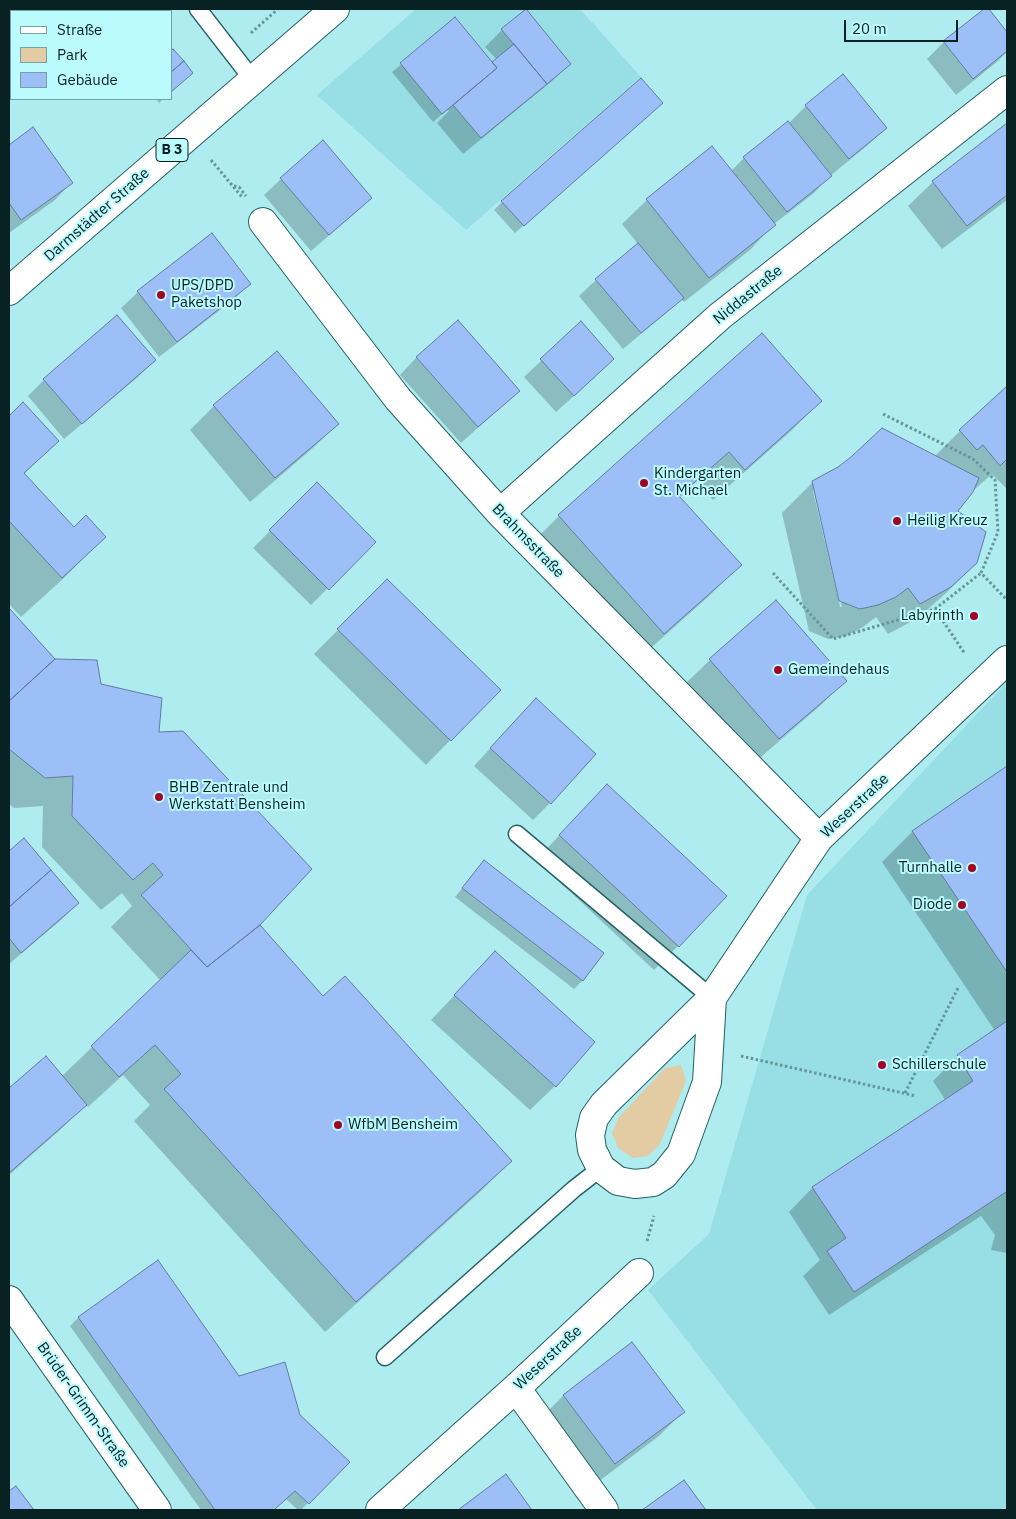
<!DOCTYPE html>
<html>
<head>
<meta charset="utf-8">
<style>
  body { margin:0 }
  #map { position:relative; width:1016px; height:1519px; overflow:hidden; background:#aeecf0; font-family:"IBM Plex Sans",sans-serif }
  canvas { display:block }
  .frame { position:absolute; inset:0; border:10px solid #082123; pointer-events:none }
  .legend { position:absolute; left:10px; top:10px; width:162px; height:90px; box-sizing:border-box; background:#bbfafd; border:1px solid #73a3a6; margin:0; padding:6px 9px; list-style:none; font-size:15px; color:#082123 }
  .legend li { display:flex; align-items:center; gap:10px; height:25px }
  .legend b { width:25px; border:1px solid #73a3a6 }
  .scale { position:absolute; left:844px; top:20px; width:114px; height:22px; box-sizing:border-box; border:2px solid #082123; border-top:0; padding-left:6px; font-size:15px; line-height:18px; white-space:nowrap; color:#082123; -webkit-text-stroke:4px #bbfafd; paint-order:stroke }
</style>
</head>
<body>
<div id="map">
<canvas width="1016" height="1519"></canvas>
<div class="frame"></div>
<ul class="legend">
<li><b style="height:6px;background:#fff"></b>Straße</li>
<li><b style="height:14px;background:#e3cba3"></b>Park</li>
<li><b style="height:14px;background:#9cbff8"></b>Gebäude</li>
</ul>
<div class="scale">20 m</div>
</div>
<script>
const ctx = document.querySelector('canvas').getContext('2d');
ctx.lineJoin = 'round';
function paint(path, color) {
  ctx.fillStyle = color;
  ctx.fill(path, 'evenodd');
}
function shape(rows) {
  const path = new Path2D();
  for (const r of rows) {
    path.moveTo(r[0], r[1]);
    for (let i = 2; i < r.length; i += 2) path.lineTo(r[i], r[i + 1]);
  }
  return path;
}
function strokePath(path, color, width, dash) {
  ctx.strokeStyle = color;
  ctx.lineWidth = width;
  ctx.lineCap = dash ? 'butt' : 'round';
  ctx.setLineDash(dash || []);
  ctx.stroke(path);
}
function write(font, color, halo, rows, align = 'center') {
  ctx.font = font + ' "IBM Plex Sans",sans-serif';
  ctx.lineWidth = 4;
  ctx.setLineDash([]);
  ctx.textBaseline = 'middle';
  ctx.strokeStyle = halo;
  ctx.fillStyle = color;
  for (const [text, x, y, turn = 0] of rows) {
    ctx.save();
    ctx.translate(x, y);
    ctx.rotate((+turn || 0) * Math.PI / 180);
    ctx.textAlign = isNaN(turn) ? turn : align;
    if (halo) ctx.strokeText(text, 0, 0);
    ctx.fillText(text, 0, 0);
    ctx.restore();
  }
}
const built = shape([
  [416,9,580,9,641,77,466,230,317,95],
  [1007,682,1007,1510,817,1510,648,1290,709,1234,807,895]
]);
const green = shape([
  [681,1065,686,1081,660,1144,648,1156,633,1158,618,1148,612,1133,619,1117,665,1068]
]);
const shadow = shape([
  [9,9,75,9,73,11,11,11,11,30,9,32],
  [986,9,1007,34,1007,52,998,61,956,95,927,59,944,42],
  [455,19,492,64,497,60,485,47,502,30,569,64,552,81,463,154,437,123,449,111,447,110,433,122,392,72],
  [843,76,886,128,869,144,830,176,814,193,774,224,750,250,684,302,681,298,665,314,623,349,579,296,596,280,638,244,622,224,647,200,712,148,731,171,744,158,789,123,806,106],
  [156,99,163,99,159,103],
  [653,111,515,233,494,210,502,202],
  [1007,125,1007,200,942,249,908,206,933,182],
  [33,129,71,183,55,200,9,233,9,146],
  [281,179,370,198,354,214,311,251,264,195],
  [250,283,233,300,159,357,121,308,138,292],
  [458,322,518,391,501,407,461,443,400,375,416,358],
  [581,323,596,376,556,412,524,377],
  [155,360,138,377,64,439,28,396,44,380],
  [1007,388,1007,489,992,474,975,489,974,488,956,511,976,563,945,594,918,618,888,634,876,617,863,627,846,636,828,639,809,631,782,513,813,482,934,457,960,431],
  [815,489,842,607,840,607,813,491],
  [821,401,790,432,713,500,697,481,679,498,740,565,709,596,633,664,528,547,559,516],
  [23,404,58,441,23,475,74,528,104,537,65,577,21,617,9,604,9,417],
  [214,406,337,424,313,448,250,502,190,430],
  [317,484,374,542,311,605,253,548],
  [388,580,499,690,426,765,314,654],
  [776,602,845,681,821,705,754,763,685,684,710,660],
  [9,610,55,660,100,685,157,733,258,925,323,997,511,1161,480,1192,325,1332,134,1121,150,1105,123,1075,88,1107,85,1105,61,1129,9,1175,9,1090,45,1058,61,1077,161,981,111,927,132,906,122,893,101,910,42,847,43,806,14,808,9,804],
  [519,717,550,803,533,820,474,766],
  [1007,767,1007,1253,991,1250,995,1235,981,1216,829,1315,803,1276,820,1260,789,1212,813,1187,946,1101,933,1081,958,1056,995,1031,882,862,912,832],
  [607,785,678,946,654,970,536,860],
  [24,840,78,903,61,920,9,964,9,852],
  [484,862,603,954,582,981,574,989,455,897],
  [495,953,555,1086,530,1110,431,1020],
  [157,1262,239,1377,299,1415,348,1462,301,1510,298,1510,286,1499,273,1510,201,1510,70,1326,78,1318],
  [632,1344,683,1412,659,1436,590,1488,539,1420,563,1396],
  [506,1476,531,1510,460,1510],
  [683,1482,704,1510,644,1510]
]);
const building = shape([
  [9,9,33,9,30,11,11,11,11,23,9,20,9,9],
  [39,9,71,9,68,11,41,11,39,9],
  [526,9,571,64,547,84,501,29,526,9],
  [984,9,989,9,1007,32,1007,51,973,79,943,41,984,9],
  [455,17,497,68,442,114,400,63,455,17],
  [514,44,547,84,481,138,453,105,497,68,492,62,514,44],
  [173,49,184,61,171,72,171,51,173,49],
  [184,61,193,73,171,92,171,72,184,61],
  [843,74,887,128,849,159,805,105,843,74],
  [641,78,663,103,524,226,501,201,641,78],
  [788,121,832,176,787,212,743,157,788,121],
  [1007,123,1007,195,967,226,932,181,1007,123],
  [33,127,73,183,21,220,9,203,9,145,33,127],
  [323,140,372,198,329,235,280,178,323,140],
  [712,146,776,225,709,278,646,199,712,146],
  [212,233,251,284,177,342,137,291,212,233],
  [638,243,684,298,641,333,595,279,638,243],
  [117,315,156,360,82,424,43,379,117,315],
  [458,320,520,391,478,427,416,357,458,320],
  [581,321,614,359,574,396,540,359,581,321],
  [762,333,822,401,745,470,729,452,679,496,742,565,664,634,558,515,762,333],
  [277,351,339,424,275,478,213,405,277,351],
  [1007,386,1007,459,1000,466,983,445,977,450,959,430,1007,386],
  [23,402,59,441,24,473,74,527,86,515,106,537,62,578,9,521,9,416,23,402],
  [882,428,979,478,973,492,958,511,986,532,977,563,951,587,920,604,908,588,896,597,878,605,860,609,839,601,812,481,838,467,851,457,882,428],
  [317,482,376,542,329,590,269,530,317,482],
  [387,579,501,690,451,741,337,629,387,579],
  [776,600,847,681,779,739,709,659,776,600],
  [9,608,55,659,9,701,9,608],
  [55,659,97,660,101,684,162,698,159,732,183,731,312,869,260,925,207,967,141,895,163,875,153,863,133,880,72,816,73,776,45,778,9,749,9,701,55,659],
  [536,698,596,754,551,804,490,748,536,698],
  [1007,766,1007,972,912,831,1007,766],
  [607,784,727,896,679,947,559,835,607,784],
  [24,838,51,870,9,907,9,851,24,838],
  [484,860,604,953,583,981,462,888,484,860],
  [51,870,79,903,21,953,9,938,9,907,51,870],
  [260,925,323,996,345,976,512,1161,356,1302,164,1089,181,1074,155,1045,119,1077,91,1046,191,950,207,967,260,925],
  [495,951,595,1042,556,1087,454,995,495,951],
  [1007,1021,1007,1194,1006,1192,854,1292,827,1251,846,1238,812,1187,973,1081,957,1055,1007,1021],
  [46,1056,87,1105,9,1173,9,1088,46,1056],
  [158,1260,239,1376,285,1362,300,1415,350,1462,309,1504,295,1491,274,1510,215,1510,78,1317,158,1260],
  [632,1342,685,1412,615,1464,563,1395,632,1342],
  [506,1474,532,1510,458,1510,506,1474],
  [684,1480,706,1510,642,1510,684,1480],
  [16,1486,34,1510,9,1510,9,1491,16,1486]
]);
const path = shape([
  [251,33,278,9],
  [211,160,242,197],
  [234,186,239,187,246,196],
  [883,414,973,459,995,480,998,532,981,573,1007,600],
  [773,573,833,639,935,609,965,654],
  [935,609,981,573],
  [741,1056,916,1096],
  [905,1093,958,988],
  [647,1241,654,1216]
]);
const lane = shape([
  [198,9,253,80],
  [517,834,712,998],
  [385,1357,574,1189,601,1168]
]);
const street = shape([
  [263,222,398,399,500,513,819,838],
  [500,513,720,316,1007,90],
  [712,998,707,1082,681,1154,664,1175,653,1182,635,1184,618,1181,601,1168,592,1150,590,1135,594,1118,604,1104,712,998,819,838,1007,660],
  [9,1300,157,1510],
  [516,1388,604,1510],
  [380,1510,516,1388,639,1273]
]);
const primary = shape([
  [9,291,335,9]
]);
const markers = [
  [161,295,5,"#a20326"],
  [644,483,5,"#a20326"],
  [897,521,5,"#a20326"],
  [974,616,5,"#a20326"],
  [778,670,5,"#a20326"],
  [159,797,5,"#a20326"],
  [972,868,5,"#a20326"],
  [962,905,5,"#a20326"],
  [882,1065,5,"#a20326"],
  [338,1125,5,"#a20326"]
];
const shields = [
  [172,150,32]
];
const shieldNames = [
  ["B 3",172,150]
];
const streetNames = [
  ["Darmstädter Straße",97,215,-41],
  ["Niddastraße",748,295,-39],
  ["Brahmsstraße",528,541,46],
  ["Weserstraße",855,806,-43],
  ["Weserstraße",548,1358,-43],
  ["Brüder-Grimm-Straße",83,1405,55]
];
const poiNames = [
  ["UPS/DPD",171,286],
  ["Paketshop",171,303],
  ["Kindergarten",654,474],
  ["St. Michael",654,491],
  ["Heilig Kreuz",907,521],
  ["Labyrinth",964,616,"right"],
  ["Gemeindehaus",788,670],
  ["BHB Zentrale und",169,788],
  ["Werkstatt Bensheim",169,805],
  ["Turnhalle",962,868,"right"],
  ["Diode",952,905,"right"],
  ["Schillerschule",892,1065],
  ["WfbM Bensheim",348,1125]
];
paint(built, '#97dfe4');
paint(green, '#e3cba3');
paint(shadow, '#0003');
paint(building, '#9cbff8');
strokePath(building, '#647a9f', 1);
strokePath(lane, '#246265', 19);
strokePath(street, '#246265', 30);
strokePath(primary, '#246265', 30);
strokePath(path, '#669498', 3, [2.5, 2.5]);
strokePath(lane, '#fff', 16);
strokePath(street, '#fff', 28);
strokePath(primary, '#fff', 28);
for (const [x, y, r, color] of markers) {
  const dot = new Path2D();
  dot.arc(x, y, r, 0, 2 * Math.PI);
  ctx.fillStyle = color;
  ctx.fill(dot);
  strokePath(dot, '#bbfafd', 2);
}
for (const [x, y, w] of shields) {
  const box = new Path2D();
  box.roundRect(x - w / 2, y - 11.5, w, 23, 4);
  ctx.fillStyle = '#bbfafd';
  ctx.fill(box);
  strokePath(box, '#082123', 1);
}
write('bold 14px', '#082123', null, shieldNames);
write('15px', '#082123', '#bbfafd', streetNames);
write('15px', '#082123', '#bbfafd', poiNames, 'left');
</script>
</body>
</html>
